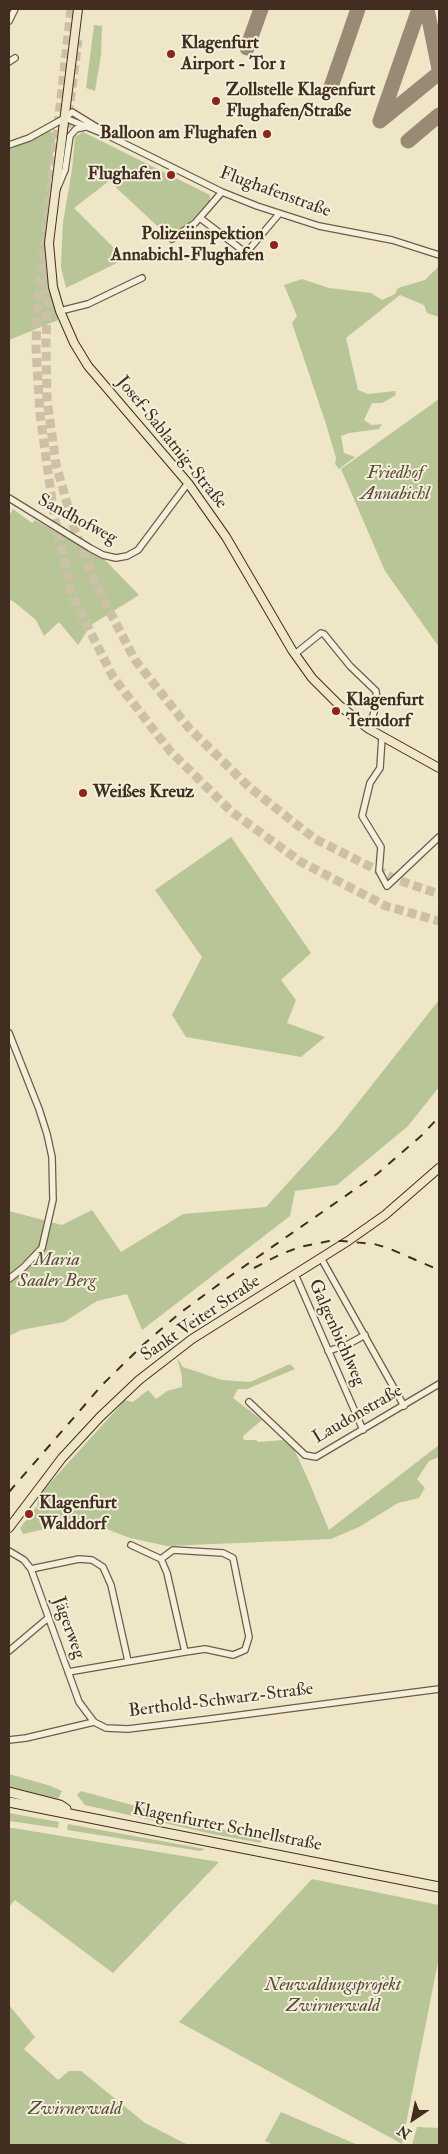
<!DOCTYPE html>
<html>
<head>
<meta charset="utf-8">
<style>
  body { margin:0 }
  #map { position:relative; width:448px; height:2154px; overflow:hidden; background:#eee6c7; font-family:"IM FELL Double Pica",serif }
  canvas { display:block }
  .frame { position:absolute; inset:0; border:10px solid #422e20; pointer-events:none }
  .north { position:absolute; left:388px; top:2094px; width:50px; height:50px; -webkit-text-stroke:4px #f4efdb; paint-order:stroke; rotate:214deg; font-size:14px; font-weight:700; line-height:20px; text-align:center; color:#422e20 }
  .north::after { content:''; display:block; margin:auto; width:18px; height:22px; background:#422e20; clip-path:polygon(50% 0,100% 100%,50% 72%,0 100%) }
</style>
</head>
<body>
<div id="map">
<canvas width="448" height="2154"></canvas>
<div class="frame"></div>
<div class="north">N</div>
</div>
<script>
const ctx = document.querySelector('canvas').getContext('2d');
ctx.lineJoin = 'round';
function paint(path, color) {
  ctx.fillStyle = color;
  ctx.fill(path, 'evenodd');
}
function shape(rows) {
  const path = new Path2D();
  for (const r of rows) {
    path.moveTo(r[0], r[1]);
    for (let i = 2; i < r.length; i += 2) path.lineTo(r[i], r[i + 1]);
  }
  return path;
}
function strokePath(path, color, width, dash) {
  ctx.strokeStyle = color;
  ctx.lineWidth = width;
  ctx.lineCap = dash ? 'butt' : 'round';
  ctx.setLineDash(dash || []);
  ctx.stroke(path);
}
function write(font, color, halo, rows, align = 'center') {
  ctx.font = font + ' "IM FELL Double Pica",serif';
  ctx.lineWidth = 4;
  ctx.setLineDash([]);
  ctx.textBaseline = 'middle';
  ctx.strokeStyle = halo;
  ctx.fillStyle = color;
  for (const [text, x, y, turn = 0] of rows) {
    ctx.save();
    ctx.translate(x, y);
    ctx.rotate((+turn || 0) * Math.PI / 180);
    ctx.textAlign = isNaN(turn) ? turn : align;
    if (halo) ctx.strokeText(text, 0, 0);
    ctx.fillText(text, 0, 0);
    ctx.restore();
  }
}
const green = shape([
  [94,25,102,26,101,55,95,91,86,88],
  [50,131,56,135,50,170,51,179,46,229,45,257,48,282,58,320,9,340,9,150],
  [83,132,210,195,209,201,187,225,168,236,109,181,74,208,125,259,66,288,61,267,63,222,72,170,75,137],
  [439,266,439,317,427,313,424,305,400,295,346,338,358,390,368,394,395,391,396,395,382,403,372,403,364,420,372,425,382,424,379,429,349,433,341,436,344,453,355,457,339,469,335,464,336,458,326,424,292,323,297,316,284,285,302,279,329,288,371,293,382,300,395,294,398,288,425,280],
  [439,399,439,647,385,571,341,469],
  [13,509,32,523,35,520,105,560,139,595,91,625,78,645,59,622,44,636,36,620,13,601,9,600,9,516],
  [231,837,311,953,281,980,296,1000,287,1023,325,1037,301,1057,186,1037,172,1015,202,957,155,890],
  [439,1000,439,1087,408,1126,337,1185,295,1191,290,1216,142,1330,127,1294,97,1301,64,1322,21,1330,9,1336,9,1211,62,1225,92,1210,121,1252,183,1214,266,1207,338,1128],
  [177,1358,183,1367,222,1380,250,1382,290,1364,295,1369,247,1389,238,1389,233,1398,262,1420,243,1436,244,1440,256,1440,258,1442,283,1440,294,1449,307,1477,329,1530,439,1445,439,1457,429,1461,417,1479,425,1488,419,1498,398,1503,359,1527,331,1539,167,1546,130,1538,93,1524,59,1526,23,1534,20,1528,37,1506,40,1494,125,1400,133,1402,148,1390,156,1399,167,1391,182,1387,182,1376],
  [9,1774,51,1786,62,1791,58,1799,9,1787],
  [81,1791,212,1827,262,1838,261,1843,212,1834,85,1805,77,1795],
  [9,1813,59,1822,58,1828,9,1821],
  [68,1824,205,1849,200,1851,67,1830],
  [9,1828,13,1828,219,1862,113,1973,15,1900,9,1907],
  [312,1879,439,1905,439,1957,402,2144,179,2022],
  [9,2005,35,2037,24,2049,58,2080,69,2071,81,2071,145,2123,188,2145,9,2145],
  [281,2112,358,2145,274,2145,265,2141],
  [417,2127,439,2128,439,2145,412,2145]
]);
const taxiway = shape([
  [427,9,439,69],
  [247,48,261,9],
  [331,87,358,9],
  [380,121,419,9],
  [380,121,439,73],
  [408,141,439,115]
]);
const highwayTunnel = shape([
  [71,9,37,311,36,349,40,414,54,515,72,595,113,677,170,751,232,812,301,862,386,906,439,921],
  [60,181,78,40],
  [49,271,46,340,47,400,56,464,73,525,96,585,135,660,188,727,249,787,315,839,395,879,439,894]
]);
const minor = shape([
  [9,21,15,9],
  [9,62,15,58],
  [65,118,109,136,222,192,257,206,319,226,392,240,439,255],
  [9,145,29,138,65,118,72,112,98,128],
  [57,189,65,170,70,136,76,129,85,127],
  [200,218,246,253,279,214],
  [172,239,195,223,222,192],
  [60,311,88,304,142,278],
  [9,498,90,548,103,555,116,558,127,556,138,550,188,483],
  [295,654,321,633,324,634,350,666,376,691,377,702,369,729],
  [382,737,380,768,370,783,362,816,381,847,379,871,387,886,439,837],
  [9,1033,39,1109,47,1134,52,1157,53,1200,42,1248,24,1267,9,1279],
  [321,1258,404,1406],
  [295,1274,363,1430],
  [328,1351,347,1345,365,1335],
  [249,1402,305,1455,316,1457,439,1384],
  [131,1545,161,1559,167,1573,185,1652],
  [9,1551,24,1560,31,1569,79,1702,94,1722,106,1728,128,1729,210,1719,439,1689],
  [31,1569,79,1559,92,1560,103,1567,111,1585,128,1661],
  [9,1651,48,1618],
  [68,1672,185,1652,205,1649,233,1655,245,1650,249,1637,233,1558,223,1553,173,1550,161,1559],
  [9,1740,26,1738,94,1722]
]);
const major = shape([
  [78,9,49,243,53,287,60,311,74,343,88,366,188,483,226,537,292,650,312,678,340,706,369,729,439,768],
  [9,1528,62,1458,100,1417,139,1380,192,1339,348,1241,385,1215,439,1168]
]);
const highway = shape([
  [9,1792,60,1805,66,1809],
  [9,1802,439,1887]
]);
const rail = shape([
  [254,1268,281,1254,300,1247,329,1241,342,1241,374,1244,388,1248,439,1270],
  [9,1492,103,1384,144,1344,180,1313,226,1279,377,1174,421,1136,439,1117]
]);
const markers = [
  [171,54,5,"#8f2418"],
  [216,101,5,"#8f2418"],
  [267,134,5,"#8f2418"],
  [171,175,5,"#8f2418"],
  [274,245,5,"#8f2418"],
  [336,711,5,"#8f2418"],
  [83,793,5,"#8f2418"],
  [29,1514,5,"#8f2418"]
];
const poiNames = [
  ["Klagenfurt",181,44],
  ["Airport - Tor 1",181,65],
  ["Zollstelle Klagenfurt",226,91],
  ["Flughafen/Straße",226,112],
  ["Balloon am Flughafen",257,134,"right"],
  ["Flughafen",161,175,"right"],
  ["Polizeiinspektion",264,235,"right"],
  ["Annabichl-Flughafen",264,256,"right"],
  ["Klagenfurt",346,701],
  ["Terndorf",346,722],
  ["Weißes Kreuz",93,793],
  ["Klagenfurt",39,1504],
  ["Walddorf",39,1525]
];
const streetNames = [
  ["Flughafenstraße",275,193,20],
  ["Josef-Sablatnig-Straße",171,443,51],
  ["Sandhofweg",77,520,28],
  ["Sankt Veiter Straße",201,1319,-34],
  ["Galgenbichlweg",336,1333,66],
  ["Laudonstraße",358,1415,-30],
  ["Jägerweg",68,1628,70],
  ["Berthold-Schwarz-Straße",221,1701,-7],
  ["Klagenfurter Schnellstraße",227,1828,11]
];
const parkNames = [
  ["Friedhof",395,474],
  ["Annabichl",395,495],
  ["Maria",57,1261],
  ["Saaler Berg",57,1282],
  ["Neuwaldungsprojekt",333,1986],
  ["Zwirnerwald",333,2007],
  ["Zwirnerwald",75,2110]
];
paint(green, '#b8c597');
strokePath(taxiway, '#988a74', 15);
strokePath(highwayTunnel, '#ccc1a6', 9, [9, 4.5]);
strokePath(minor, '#6d5c4a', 8);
strokePath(major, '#422e20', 10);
strokePath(highway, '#422e20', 11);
strokePath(minor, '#f4efdb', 5.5);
strokePath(major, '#eee6c7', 8);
strokePath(highway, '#eee6c7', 9);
strokePath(rail, '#422e20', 2, [9, 9]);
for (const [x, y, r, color] of markers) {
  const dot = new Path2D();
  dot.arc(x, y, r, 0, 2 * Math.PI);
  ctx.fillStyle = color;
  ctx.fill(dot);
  strokePath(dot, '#f4efdb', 2);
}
write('bold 18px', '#422e20', '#f4efdb', poiNames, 'left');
write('18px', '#422e20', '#f4efdb', streetNames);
write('italic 18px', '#5a4c38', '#f4efdb', parkNames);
</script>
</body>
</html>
